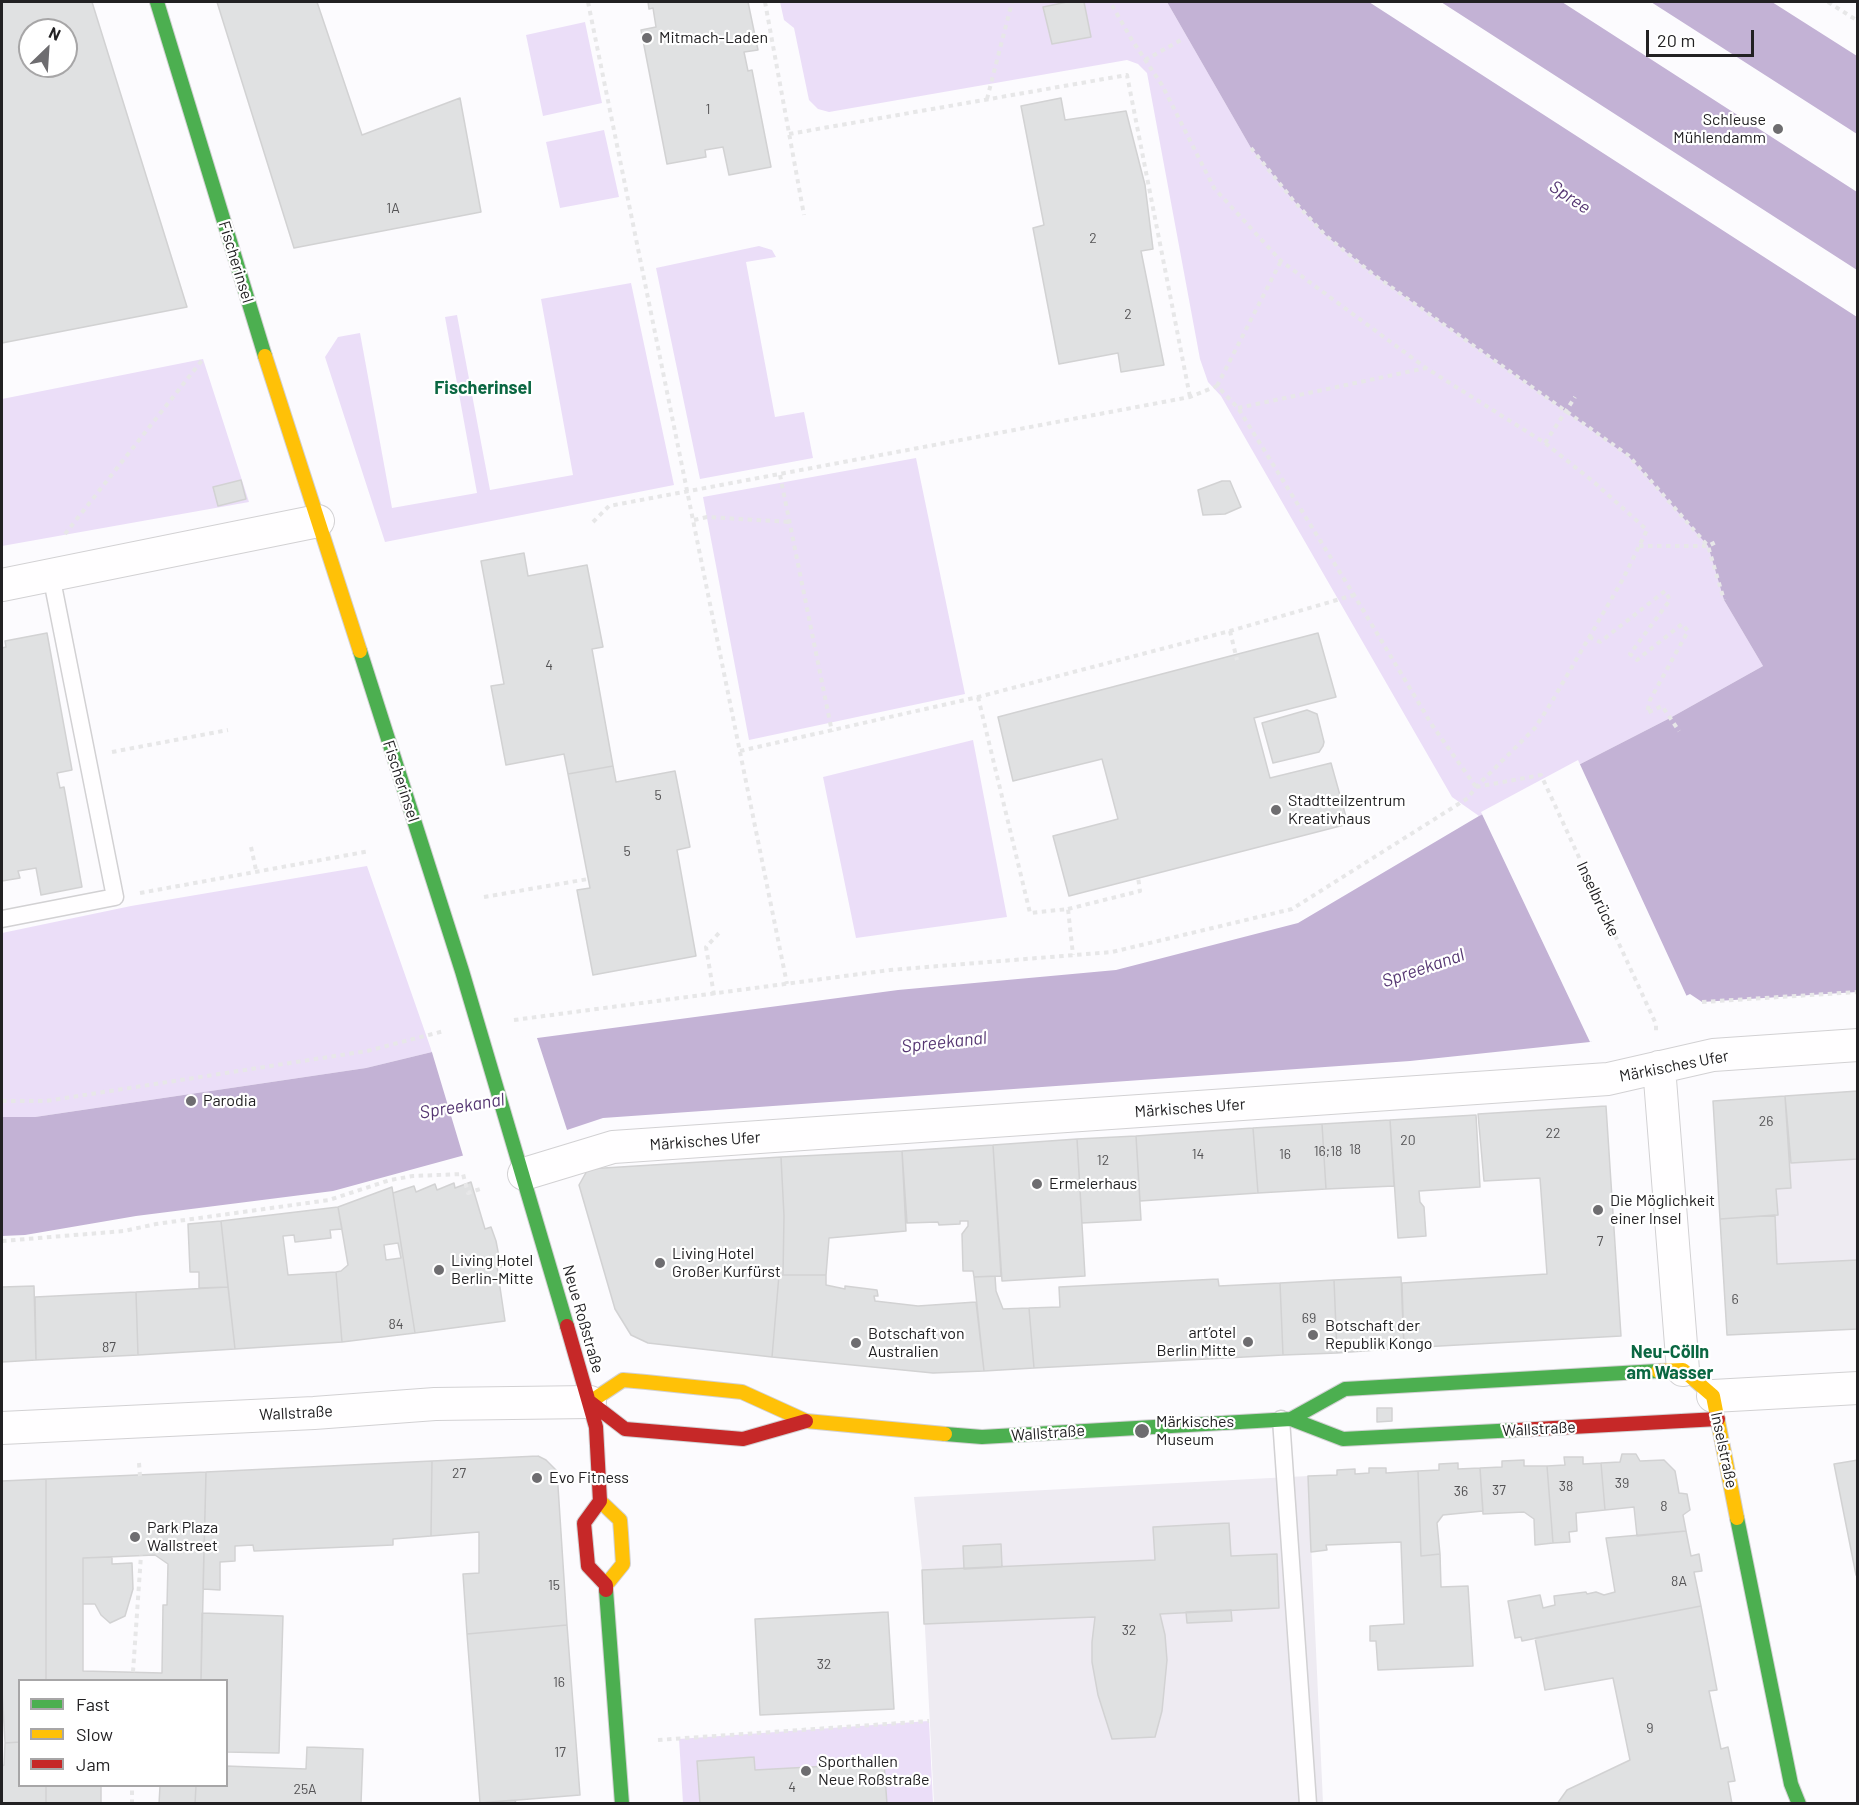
<!DOCTYPE html>
<html>
<head>
<meta charset="utf-8">
<style>
  body { margin:0 }
  #map { position:relative; width:1859px; height:1805px; overflow:hidden; background:#fcfbfe; font-family:Barlow,sans-serif }
  canvas { display:block }
  .frame { position:absolute; inset:0; border:3px solid #222123; pointer-events:none }
  .legend { position:absolute; left:18px; top:1679px; width:210px; height:108px; box-sizing:border-box; background:#fff; border:2px solid #a7a6a7; margin:0; padding:8px 10px; list-style:none; font-size:18px; color:#222123 }
  .legend li { display:flex; align-items:center; gap:12px; height:30px }
  .legend b { width:30px; border:2px solid #a7a6a7 }
  .north { position:absolute; left:18px; top:18px; width:60px; height:60px; box-sizing:border-box; background:#fff; border:2px solid #a7a6a7; border-radius:50%; rotate:25deg; font-size:16px; font-weight:700; line-height:24px; text-align:center; color:#222123 }
  .north::after { content:''; display:block; margin:auto; width:21px; height:27px; background:#6e6d70; clip-path:polygon(50% 0,100% 100%,50% 72%,0 100%) }
  .scale { position:absolute; left:1646px; top:30px; width:108px; height:27px; box-sizing:border-box; border:3px solid #222123; border-top:0; padding-left:8px; font-size:18px; line-height:21px; white-space:nowrap; color:#222123; -webkit-text-stroke:4px #fff; paint-order:stroke }
</style>
</head>
<body>
<div id="map">
<canvas width="1859" height="1805"></canvas>
<div class="frame"></div>
<ul class="legend">
<li><b style="height:8px;background:#4caf50"></b>Fast</li>
<li><b style="height:8px;background:#ffc107"></b>Slow</li>
<li><b style="height:8px;background:#c62828"></b>Jam</li>
</ul>
<div class="north">N</div>
<div class="scale">20 m</div>
</div>
<script>
const ctx = document.querySelector('canvas').getContext('2d');
ctx.lineJoin = 'round';
function paint(path, color) {
  ctx.fillStyle = color;
  ctx.fill(path, 'evenodd');
}
function shape(rows) {
  const path = new Path2D();
  for (const r of rows) {
    path.moveTo(r[0], r[1]);
    for (let i = 2; i < r.length; i += 2) path.lineTo(r[i], r[i + 1]);
  }
  return path;
}
function strokePath(path, color, width, dash) {
  ctx.strokeStyle = color;
  ctx.lineWidth = width;
  ctx.lineCap = dash ? 'butt' : 'round';
  ctx.setLineDash(dash || []);
  ctx.stroke(path);
}
function write(font, color, halo, rows, align = 'center') {
  ctx.font = font + ' Barlow,sans-serif';
  ctx.lineWidth = 4.5;
  ctx.setLineDash([]);
  ctx.textBaseline = 'middle';
  ctx.strokeStyle = halo;
  ctx.fillStyle = color;
  for (const [text, x, y, turn = 0] of rows) {
    ctx.save();
    ctx.translate(x, y);
    ctx.rotate((+turn || 0) * Math.PI / 180);
    ctx.textAlign = isNaN(turn) ? turn : align;
    if (halo) ctx.strokeText(text, 0, 0);
    ctx.fillText(text, 0, 0);
    ctx.restore();
  }
}
const built = shape([
  [1857,1091,1857,1329,1727,1335,1713,1101],
  [1308,1476,1323,1803,934,1803,922,1570,914,1497]
]);
const green = shape([
  [780,2,1167,2,1251,148,1292,199,1325,235,1374,275,1629,456,1708,546,1724,600,1763,666,1670,718,1479,816,1452,797,1221,396,1208,382,1200,359,1147,73,1138,64,1127,60,829,112,818,109,809,100,794,28,784,20],
  [585,22,602,103,543,116,526,35],
  [604,130,619,197,560,208,546,142],
  [759,246,772,250,776,257,746,262,775,417,804,412,813,458,700,479,656,268],
  [631,283,674,485,385,542,325,357,338,337,360,333,392,508,477,493,445,317,457,315,490,490,573,475,541,299],
  [203,359,249,502,2,546,2,399],
  [916,458,965,694,749,740,703,497],
  [973,740,1007,917,856,938,823,777],
  [367,866,432,1052,366,1068,35,1117,2,1117,2,933,131,906],
  [929,1721,933,1803,683,1803,679,1739]
]);
const water = shape([
  [1167,2,1369,2,1857,317,1857,992,1702,1002,1690,994,1590,1042,1410,1061,603,1118,546,1137,465,1155,333,1191,136,1216,25,1235,2,1236,2,1117,35,1117,366,1068,432,1052,898,990,1116,970,1298,923,1479,816,1670,718,1763,666,1724,600,1708,546,1629,457,1374,275,1325,235,1292,199,1251,148],
  [1441,2,1562,2,1857,192,1857,270],
  [1651,2,1772,2,1857,56,1857,134]
]);
const pier = shape([
  [1578,760,1688,999,1607,1037,1590,1042,1481,812],
  [536,1035,568,1133,546,1140,464,1159,431,1049]
]);
const building = shape([
  [2,2,92,2,187,307,2,343,2,2],
  [30,30,66,30,66,66,30,66,30,30],
  [217,2,317,2,362,135,460,98,481,212,294,248,217,2],
  [648,2,748,2,758,50,744,52,748,71,752,70,771,167,729,175,723,147,705,150,706,157,667,164,641,30,656,27,653,8,649,9,648,2],
  [1067,2,1084,2,1091,37,1052,44,1043,7,1067,2],
  [1061,98,1065,120,1126,111,1145,185,1153,249,1141,251,1164,365,1121,372,1118,353,1059,364,1033,228,1044,225,1021,106,1061,98],
  [241,480,246,499,218,506,213,487,241,480],
  [1222,481,1230,481,1241,507,1225,514,1203,515,1198,490,1222,481],
  [524,553,528,576,587,565,603,647,592,649,613,766,568,774,564,754,506,765,491,686,504,684,481,561,524,553],
  [47,633,72,770,57,773,60,788,64,787,82,887,41,895,36,868,18,871,20,878,2,881,2,648,6,647,5,641,47,633],
  [1318,633,1336,697,1254,718,1270,778,1331,763,1348,824,1069,896,1053,836,1118,819,1102,759,1013,781,998,717,1318,633],
  [1307,710,1317,714,1324,742,1323,746,1319,752,1273,763,1262,723,1307,710],
  [613,766,616,782,675,771,690,847,677,850,696,956,593,975,577,890,590,888,568,774,613,766],
  [1858,1091,1858,1159,1791,1163,1785,1096,1858,1091],
  [1785,1096,1791,1188,1776,1189,1778,1215,1720,1219,1713,1101,1785,1096],
  [1606,1106,1621,1336,1404,1348,1402,1283,1547,1274,1540,1178,1484,1181,1478,1114,1606,1106],
  [1476,1115,1480,1187,1419,1191,1420,1202,1424,1207,1426,1236,1398,1238,1390,1120,1476,1115],
  [1390,1120,1394,1186,1326,1189,1322,1124,1390,1120],
  [1322,1124,1326,1189,1258,1193,1253,1128,1322,1124],
  [1253,1128,1258,1193,1140,1201,1136,1136,1253,1128],
  [1136,1136,1141,1220,1082,1223,1077,1139,1136,1136],
  [1077,1139,1085,1276,1002,1281,993,1145,1077,1139],
  [993,1145,1001,1276,974,1277,973,1271,963,1271,962,1234,968,1226,968,1221,960,1221,960,1224,939,1225,938,1222,907,1223,902,1151,993,1145],
  [902,1151,906,1231,829,1238,826,1275,783,1275,784,1216,781,1157,902,1151],
  [781,1157,784,1216,783,1275,779,1275,772,1357,648,1343,631,1335,615,1309,579,1185,588,1169,781,1157],
  [471,1182,485,1229,491,1227,496,1241,501,1267,497,1267,505,1321,415,1333,393,1193,414,1186,416,1192,435,1184,437,1190,454,1183,455,1188,471,1182],
  [392,1187,415,1333,342,1342,336,1272,341,1271,348,1265,338,1207,392,1187],
  [398,1243,401,1258,386,1260,384,1245,398,1243],
  [338,1207,342,1229,330,1230,331,1238,295,1242,294,1235,283,1236,288,1275,336,1272,342,1342,235,1349,221,1221,338,1207],
  [1775,1215,1777,1264,1858,1260,1858,1329,1727,1335,1720,1219,1775,1215],
  [221,1221,228,1287,199,1288,199,1272,190,1272,188,1224,221,1221],
  [779,1275,826,1275,826,1285,845,1289,845,1286,877,1290,878,1296,874,1296,875,1301,918,1306,976,1302,984,1371,933,1373,772,1357,779,1275],
  [995,1276,996,1291,1003,1309,1029,1308,1034,1368,984,1371,974,1277,995,1276],
  [1401,1277,1404,1348,1337,1353,1334,1280,1401,1277],
  [1218,1279,1219,1286,1280,1283,1283,1355,1034,1368,1029,1308,1060,1307,1059,1287,1218,1279],
  [1334,1280,1337,1353,1283,1355,1280,1283,1334,1280],
  [34,1286,36,1360,2,1362,2,1287,34,1286],
  [228,1287,235,1349,138,1355,136,1292,228,1287],
  [136,1292,138,1355,36,1360,35,1297,136,1292],
  [1377,1408,1392,1408,1392,1421,1377,1422,1377,1408],
  [1622,1454,1636,1454,1640,1461,1664,1460,1675,1471,1679,1493,1687,1494,1690,1510,1683,1515,1686,1531,1637,1536,1634,1507,1605,1510,1601,1463,1620,1462,1622,1454],
  [538,1456,546,1460,557,1471,567,1625,467,1634,463,1574,479,1573,479,1532,431,1536,432,1461,538,1456],
  [1564,1457,1583,1457,1583,1464,1601,1463,1605,1510,1576,1513,1577,1531,1569,1532,1570,1542,1553,1543,1547,1466,1565,1465,1564,1457],
  [1524,1460,1524,1466,1547,1466,1553,1543,1535,1545,1534,1519,1524,1512,1483,1514,1480,1468,1502,1467,1502,1461,1524,1460],
  [1858,1460,1858,1575,1856,1575,1834,1464,1858,1460],
  [432,1461,431,1536,393,1539,393,1545,254,1551,253,1545,235,1546,235,1561,220,1562,220,1590,203,1589,206,1472,432,1461],
  [1458,1463,1458,1469,1480,1468,1483,1511,1443,1515,1437,1523,1440,1554,1421,1556,1418,1471,1439,1470,1439,1464,1458,1463],
  [1369,1468,1386,1468,1386,1473,1418,1471,1421,1556,1440,1554,1441,1587,1468,1586,1473,1666,1378,1670,1376,1641,1370,1641,1370,1626,1404,1624,1401,1542,1326,1545,1327,1550,1311,1552,1308,1476,1337,1475,1337,1470,1355,1469,1355,1474,1369,1473,1369,1468],
  [206,1472,201,1680,46,1680,46,1479,206,1472],
  [155,1555,168,1564,167,1605,163,1605,162,1673,83,1671,83,1558,155,1555],
  [46,1479,46,1680,20,1680,20,1742,5,1743,2,1690,2,1481,46,1479],
  [1229,1523,1231,1556,1277,1554,1279,1608,1160,1614,1165,1635,1167,1660,1162,1711,1155,1737,1112,1739,1098,1695,1092,1662,1092,1642,1095,1617,924,1624,922,1570,1155,1560,1153,1527,1229,1523],
  [1686,1531,1691,1556,1699,1554,1702,1571,1694,1572,1701,1606,1522,1641,1521,1637,1515,1638,1508,1601,1540,1595,1543,1608,1555,1605,1554,1596,1586,1592,1587,1594,1596,1592,1604,1595,1615,1592,1606,1538,1686,1531],
  [1001,1544,1002,1567,964,1569,963,1546,1001,1544],
  [112,1557,112,1564,132,1563,133,1589,125,1616,110,1623,101,1615,95,1604,83,1604,83,1558,112,1557],
  [1701,1606,1717,1690,1709,1691,1721,1749,1728,1747,1735,1781,1728,1782,1732,1804,1557,1804,1567,1790,1630,1760,1613,1678,1545,1690,1535,1638,1701,1606],
  [1231,1610,1232,1621,1187,1623,1186,1612,1231,1610],
  [888,1612,894,1709,760,1715,755,1619,888,1612],
  [202,1613,283,1616,279,1753,226,1752,226,1680,201,1680,202,1613],
  [567,1625,580,1795,480,1803,467,1634,567,1625],
  [20,1742,20,1786,46,1786,46,1804,2,1804,2,1766,4,1765,5,1743,20,1742],
  [307,1747,363,1749,361,1804,195,1804,196,1786,226,1786,226,1766,306,1769,307,1747],
  [754,1757,755,1770,884,1763,887,1804,700,1804,697,1761,754,1757],
  [46,1786,101,1786,101,1804,46,1804,46,1786],
  [160,1786,196,1786,195,1804,159,1804,160,1786],
  [515,1800,516,1804,469,1804,480,1803,515,1800]
]);
const path = shape([
  [588,2,787,984],
  [765,2,804,215],
  [1828,2,1858,21],
  [1145,60,1181,40],
  [987,99,1012,2],
  [789,134,1127,75,1190,397],
  [1251,148,1292,199,1325,235,1374,275,1629,456,1708,546,1724,600],
  [1217,386,1281,261],
  [1238,408,1426,368],
  [1545,443,1575,397],
  [780,475,832,732],
  [694,520,707,517,790,522],
  [593,522,609,506,1190,397,1217,386,1238,408,1354,595,1432,725,1476,787],
  [65,534,203,359],
  [1639,546,1708,546,1718,541],
  [1230,631,1237,660],
  [1589,637,1600,642,1665,591,1670,600,1630,654,1637,660,1682,624,1688,631,1650,700,1647,713,1662,706,1679,731],
  [978,697,1030,913,1068,909,1073,955],
  [740,751,978,697,1230,631,1354,595],
  [112,752,228,730],
  [1476,787,1541,775,1656,1024,1656,1034],
  [251,847,256,870],
  [140,893,370,851],
  [484,897,588,879],
  [1068,909,1140,891,1138,877],
  [714,995,706,947,719,933],
  [1702,1002,1858,992],
  [514,1020,890,970,1112,952,1292,909,1468,798,1476,787,1535,728,1551,703,1623,579,1647,530,1595,483,1545,443,1426,368,1281,261,1214,188,1162,85,1132,40,1110,2],
  [2,1101,46,1101,367,1051,444,1031],
  [2,1241,124,1231,156,1224,329,1200,390,1180,413,1176,463,1174,468,1193,483,1188],
  [139,1463,140,1476],
  [133,1672,141,1555],
  [658,1740,929,1721],
  [132,1804,132,1786]
]);
const lane = shape([
  [2,919,115,897,51,575],
  [1281,1419,1308,1804]
]);
const street = shape([
  [2,585,318,521],
  [1659,1067,1683,1370],
  [524,1174,613,1147,1608,1079,1713,1055,1858,1045],
  [1713,1396,1858,1388],
  [2,1428,314,1413,435,1404,590,1402]
]);
const fast = shape([
  [157,2,265,356],
  [360,651,462,971,567,1326],
  [1291,1419,1345,1389,1658,1371],
  [945,1434,982,1437,1291,1419,1343,1439,1517,1430],
  [1737,1518,1791,1784,1799,1804],
  [606,1590,622,1804]
]);
const slow = shape([
  [265,356,360,651],
  [1658,1371,1683,1370,1713,1396,1737,1518],
  [590,1402,623,1380,646,1382,742,1392,806,1421,945,1434],
  [600,1501,620,1520,621,1533,623,1564,606,1585]
]);
const jam = shape([
  [567,1326,596,1427,600,1501,584,1523,588,1566,606,1585,606,1590],
  [590,1402,625,1429,743,1439,806,1421],
  [1517,1430,1718,1419]
]);
const markers = [
  [647,38,6,"#6e6d70"],
  [1778,129,6,"#6e6d70"],
  [1276,810,6,"#6e6d70"],
  [191,1101,6,"#6e6d70"],
  [1037,1184,6,"#6e6d70"],
  [1598,1210,6,"#6e6d70"],
  [660,1263,6,"#6e6d70"],
  [439,1270,6,"#6e6d70"],
  [1313,1335,6,"#6e6d70"],
  [1248,1342,6,"#6e6d70"],
  [856,1343,6,"#6e6d70"],
  [1142,1431,8,"#6e6d70"],
  [537,1478,6,"#6e6d70"],
  [135,1537,6,"#6e6d70"],
  [806,1771,6,"#6e6d70"]
];
const numberNames = [
  ["1",708,109],
  ["1A",393,208],
  ["2",1093,238],
  ["2",1128,314],
  ["4",549,665],
  ["5",658,795],
  ["5",627,851],
  ["26",1766,1121],
  ["22",1553,1133],
  ["20",1408,1140],
  ["18",1355,1149],
  ["16;18",1328,1151],
  ["14",1198,1154],
  ["16",1285,1154],
  ["12",1103,1160],
  ["7",1600,1241],
  ["6",1735,1299],
  ["69",1309,1318],
  ["84",396,1324],
  ["87",109,1347],
  ["27",459,1473],
  ["39",1622,1483],
  ["38",1566,1486],
  ["37",1499,1490],
  ["36",1461,1491],
  ["8",1664,1506],
  ["8A",1679,1581],
  ["15",554,1585],
  ["32",1129,1630],
  ["32",824,1664],
  ["16",559,1682],
  ["9",1650,1728],
  ["17",560,1752],
  ["4",792,1787],
  ["25A",305,1789]
];
const poiNames = [
  ["Mitmach-Laden",659,38],
  ["Schleuse",1766,120,"right"],
  ["Mühlendamm",1766,138,"right"],
  ["Stadtteilzentrum",1288,801],
  ["Kreativhaus",1288,819],
  ["Parodia",203,1101],
  ["Ermelerhaus",1049,1184],
  ["Die Möglichkeit",1610,1201],
  ["einer Insel",1610,1219],
  ["Living Hotel",672,1254],
  ["Großer Kurfürst",672,1272],
  ["Living Hotel",451,1261],
  ["Berlin-Mitte",451,1279],
  ["Botschaft der",1325,1326],
  ["Republik Kongo",1325,1344],
  ["art’otel",1236,1333,"right"],
  ["Berlin Mitte",1236,1351,"right"],
  ["Botschaft von",868,1334],
  ["Australien",868,1352],
  ["Märkisches",1156,1422],
  ["Museum",1156,1440],
  ["Evo Fitness",549,1478],
  ["Park Plaza",147,1528],
  ["Wallstreet",147,1546],
  ["Sporthallen",818,1762],
  ["Neue Roßstraße",818,1780]
];
const streetNames = [
  ["Fischerinsel",236,262,73],
  ["Fischerinsel",401,781,72],
  ["Inselbrücke",1598,899,65],
  ["Märkisches Ufer",1674,1066,-11],
  ["Märkisches Ufer",1190,1108,-4],
  ["Märkisches Ufer",705,1141,-4],
  ["Neue Roßstraße",583,1319,74],
  ["Wallstraße",296,1413,-3],
  ["Wallstraße",1539,1429,-3],
  ["Wallstraße",1048,1433,-4],
  ["Inselstraße",1724,1450,78]
];
const waterNames = [
  ["Spree",1570,197,34],
  ["Spreekanal",1423,968,-19],
  ["Spreekanal",944,1042,-6],
  ["Spreekanal",462,1106,-9]
];
const neighbourhoodNames = [
  ["Fischerinsel",483,388],
  ["Neu-Cölln",1670,1352],
  ["am Wasser",1670,1373]
];
paint(built, '#eeebf2');
paint(green, '#ebdef8');
paint(water, '#c3b2d5');
paint(pier, '#fcfbfe');
paint(building, '#e0e1e2');
strokePath(building, '#d2d2d3', 1.5);
strokePath(lane, '#d2d1d3', 19);
strokePath(street, '#d2d1d3', 34);
strokePath(fast, '#d2d1d3', 16);
strokePath(slow, '#d2d1d3', 16);
strokePath(jam, '#d2d1d3', 16);
strokePath(path, '#e7e7e8', 4, [4.5, 4.5]);
strokePath(lane, '#fffeff', 16);
strokePath(street, '#fffeff', 32);
strokePath(fast, '#4caf50', 14);
strokePath(slow, '#ffc107', 14);
strokePath(jam, '#c62828', 14);
for (const [x, y, r, color] of markers) {
  const dot = new Path2D();
  dot.arc(x, y, r, 0, 2 * Math.PI);
  ctx.fillStyle = color;
  ctx.fill(dot);
  strokePath(dot, '#fff', 2);
}
write('14px', '#545355', null, numberNames);
write('16px', '#222123', '#fff', poiNames, 'left');
write('16px', '#222123', '#fff', streetNames);
write('italic 18px', '#553672', '#fff', waterNames);
write('bold 18px', '#0b6742', '#fff', neighbourhoodNames);
</script>
</body>
</html>
